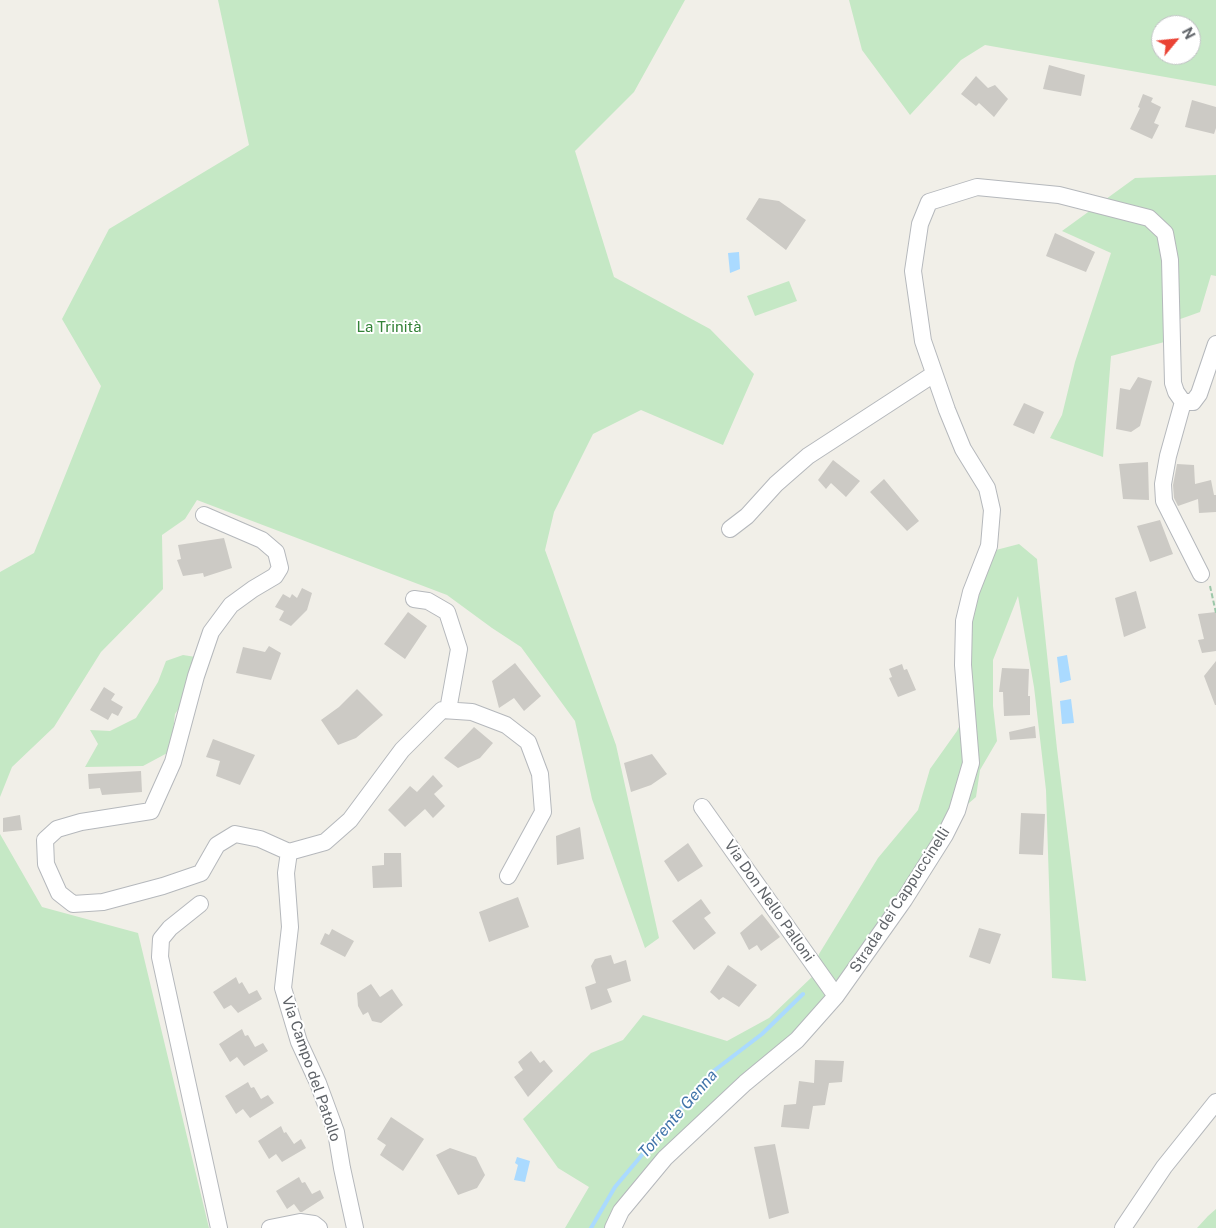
<!DOCTYPE html>
<html>
<head>
<meta charset="utf-8">
<style>
  body { margin:0 }
  #map { position:relative; width:1216px; height:1228px; overflow:hidden; background:#f1efe8; font-family:"Public Sans",sans-serif }
  canvas { display:block }
  .north { position:absolute; left:1151px; top:15px; width:50px; height:50px; box-sizing:border-box; background:#fff; border:1px solid #bfc1c3; border-radius:50%; rotate:62deg; font-size:14px; font-weight:700; line-height:20px; text-align:center; color:#5f6368 }
  .north::after { content:''; display:block; margin:auto; width:18px; height:22px; background:#ea4335; clip-path:polygon(50% 0,100% 100%,50% 72%,0 100%) }
</style>
</head>
<body>
<div id="map">
<canvas width="1216" height="1228"></canvas>
<div class="north">N</div>
</div>
<script>
const ctx = document.querySelector('canvas').getContext('2d');
ctx.lineJoin = 'round';
function paint(path, color) {
  ctx.fillStyle = color;
  ctx.fill(path, 'evenodd');
}
function shape(rows) {
  const path = new Path2D();
  for (const r of rows) {
    path.moveTo(r[0], r[1]);
    for (let i = 2; i < r.length; i += 2) path.lineTo(r[i], r[i + 1]);
  }
  return path;
}
function strokePath(path, color, width, dash) {
  ctx.strokeStyle = color;
  ctx.lineWidth = width;
  ctx.lineCap = dash ? 'butt' : 'round';
  ctx.setLineDash(dash || []);
  ctx.stroke(path);
}
function write(font, color, halo, rows, align = 'center') {
  ctx.font = font + ' "Public Sans",sans-serif';
  ctx.lineWidth = 4;
  ctx.setLineDash([]);
  ctx.textBaseline = 'middle';
  ctx.strokeStyle = halo;
  ctx.fillStyle = color;
  for (const [text, x, y, turn = 0] of rows) {
    ctx.save();
    ctx.translate(x, y);
    ctx.rotate((+turn || 0) * Math.PI / 180);
    ctx.textAlign = isNaN(turn) ? turn : align;
    if (halo) ctx.strokeText(text, 0, 0);
    ctx.fillText(text, 0, 0);
    ctx.restore();
  }
}
const green = shape([
  [218,0,685,0,634,92,575,151,614,277,710,329,754,374,723,445,641,410,593,434,554,512,545,550,616,745,659,938,645,948,592,799,575,721,521,647,492,628,447,595,197,500,185,519,162,535,163,589,101,652,54,727,12,767,0,797,0,572,34,553,101,386,62,319,109,229,249,145],
  [849,0,1216,0,1216,86,985,45,961,60,910,115,862,50],
  [1161,25,1191,25,1191,55,1161,55],
  [1216,175,1216,276,1211,275,1200,312,1172,322,1172,340,1111,356,1103,457,1050,438,1062,415,1075,362,1111,253,1062,231,1135,178],
  [789,281,797,301,755,316,747,296],
  [1019,544,1037,559,1057,749,1086,981,1052,978,1046,790,1034,687,1018,596,993,660,993,706,997,741,980,770,976,797,954,816,836,996,689,1134,613,1228,565,1228,589,1187,558,1168,523,1119,591,1053,623,1040,643,1015,727,1041,769,1018,813,976,819,954,878,858,918,810,930,769,957,731,967,711,964,621,996,550],
  [183,655,202,658,193,688,175,714,171,751,143,766,85,767,98,744,90,730,110,731,136,718,158,682,166,661],
  [0,834,42,907,138,933,209,1228,0,1228],
  [1216,1209,1216,1228,1197,1228,1208,1216]
]);
const water = shape([
  [739,252,740,269,730,273,728,253],
  [1067,655,1071,680,1060,683,1057,657],
  [1071,699,1074,723,1062,724,1060,701],
  [517,1157,530,1161,525,1182,514,1180,518,1165,515,1163]
]);
const stream = shape([
  [591,1228,615,1187,711,1073,762,1034,803,994]
]);
const building = shape([
  [1049,65,1085,75,1081,96,1043,89],
  [976,76,988,88,995,85,1008,99,994,117,979,103,976,106,961,94],
  [1143,94,1153,98,1151,102,1161,107,1154,123,1159,125,1152,139,1130,129,1140,108,1138,107],
  [1192,100,1216,107,1216,128,1214,134,1185,127],
  [759,198,779,201,806,220,786,250,746,219],
  [1055,233,1095,252,1086,272,1046,256],
  [1138,377,1152,381,1140,426,1131,432,1116,429,1120,388,1130,390],
  [1024,403,1044,412,1034,434,1013,425],
  [833,460,860,481,846,497,831,483,826,489,818,480],
  [1148,462,1149,500,1123,499,1119,464],
  [1177,464,1194,465,1195,484,1211,480,1214,495,1216,495,1216,512,1199,513,1198,499,1178,506,1174,498,1173,485],
  [884,479,919,521,907,531,870,492],
  [1160,520,1173,554,1150,562,1137,526],
  [224,538,232,568,204,577,203,573,183,576,177,560,181,559,178,545],
  [302,588,312,593,307,610,291,626,279,620,284,611,275,607,283,594,290,598,292,594,297,598],
  [1136,591,1146,628,1124,637,1115,598],
  [408,612,427,626,405,659,384,644],
  [1216,612,1216,651,1202,653,1198,640,1204,639,1198,614],
  [269,646,281,653,271,680,236,673,243,647,265,652],
  [1216,661,1216,705,1215,705,1204,676],
  [515,663,541,696,524,711,514,698,499,708,492,681],
  [902,664,904,670,907,669,916,690,898,697,889,678,892,677,889,669],
  [1002,668,1029,669,1028,696,1030,696,1030,715,1004,716,1003,692,999,692],
  [104,687,115,694,111,700,123,707,118,716,112,713,108,720,90,710],
  [357,689,383,715,356,738,338,745,321,720,339,707],
  [1035,726,1036,738,1010,740,1009,732],
  [474,727,493,743,480,758,458,768,444,758],
  [213,739,255,755,240,785,216,776,220,761,206,757],
  [652,754,667,774,651,785,631,792,624,763],
  [141,771,142,792,102,795,100,788,89,789,88,774],
  [433,775,443,786,434,794,445,806,433,818,425,809,405,827,388,810,410,786,417,792],
  [1021,813,1045,814,1043,855,1019,854],
  [20,815,22,830,3,832,3,818],
  [580,827,584,859,557,865,556,836],
  [688,843,703,866,678,882,664,861],
  [384,853,401,853,402,887,373,888,372,866,384,865],
  [518,897,529,927,489,942,479,912],
  [701,899,711,913,704,918,716,933,694,950,672,921],
  [762,914,780,937,761,951,757,945,749,950,740,933],
  [979,928,1001,934,990,964,969,957],
  [332,929,354,941,345,957,320,944,325,933,329,935],
  [611,955,614,964,626,960,631,981,607,989,612,1002,591,1010,585,987,596,983,591,966,595,959],
  [728,965,757,985,739,1007,723,997,719,1000,710,992],
  [236,977,239,984,242,982,249,994,257,990,262,999,238,1013,231,1005,224,1009,213,992],
  [371,984,380,997,392,989,403,1005,381,1023,372,1021,368,1012,363,1015,358,1006,357,993],
  [242,1029,245,1036,248,1035,255,1047,263,1043,268,1051,244,1066,237,1057,230,1062,219,1044],
  [531,1051,540,1063,544,1060,553,1071,528,1097,514,1077,523,1070,518,1062],
  [815,1060,844,1061,842,1082,829,1083,825,1105,813,1106,809,1129,781,1127,784,1105,796,1104,799,1081,814,1083],
  [248,1082,251,1088,254,1087,261,1099,268,1095,274,1103,250,1118,243,1109,236,1114,225,1096],
  [391,1117,424,1139,403,1171,380,1155,386,1145,377,1139],
  [281,1126,284,1133,286,1132,294,1144,301,1139,306,1148,282,1162,276,1154,269,1159,258,1141],
  [775,1144,789,1213,769,1219,754,1147],
  [450,1148,476,1157,485,1175,477,1188,458,1195,436,1155],
  [299,1177,302,1183,305,1182,312,1194,320,1190,324,1198,302,1212,300,1212,294,1204,287,1209,276,1191]
]);
const path = shape([
  [1210,586,1216,613]
]);
const minor = shape([
  [1183,402,1168,456,1163,484,1164,501,1201,574],
  [1183,402,1193,402,1199,394,1216,344],
  [204,515,262,540,276,552,280,568,275,576,253,589,231,605,211,632,196,676,173,762,151,811,81,822,57,829,45,840,46,864,59,893,73,904,103,902,163,886,201,873,217,845,235,834,260,839,289,852,286,873,290,927,283,988,299,1042,318,1083,336,1132,342,1168,355,1228],
  [730,529,747,516,776,484,808,456,934,374],
  [414,599,428,601,447,612,459,649,448,710],
  [702,807,836,996],
  [289,852,325,842,350,820,402,750,442,710,472,712,506,725,528,742,540,774,543,812,508,876],
  [200,904,170,928,161,939,160,957,219,1228],
  [270,1228,300,1222,314,1224,319,1228],
  [613,1228,621,1211,665,1158,745,1083,797,1040,836,996,904,900,945,835,957,811,971,763,963,665,964,621,971,592,989,546,992,510,987,488,963,449,947,410,923,341,913,271,920,224,929,202,977,187,1059,195,1149,218,1165,233,1170,260,1173,383,1176,392,1183,402],
  [1123,1228,1164,1167,1216,1102]
]);
const parkNames = [
  ["La Trinità",389,327]
];
const streetNames = [
  ["Strada dei Cappuccinelli",900,900,-57],
  ["Via Don Nello Palloni",769,901,55],
  ["Via Campo del Patollo",311,1069,71]
];
const waterNames = [
  ["Torrente Genna",678,1114,-49]
];
paint(green, '#c5e8c5');
paint(water, '#aadaff');
strokePath(stream, '#aadaff', 4);
paint(building, '#cccac5');
strokePath(minor, '#b5b8bc', 18);
strokePath(path, '#9cc7a9', 2, [5, 2.5]);
strokePath(minor, '#fff', 16);
write('15px', '#348238', '#fff', parkNames);
write('15px', '#5f6368', '#fff', streetNames);
write('italic 16px', '#4174aa', '#fff', waterNames);
</script>
</body>
</html>
